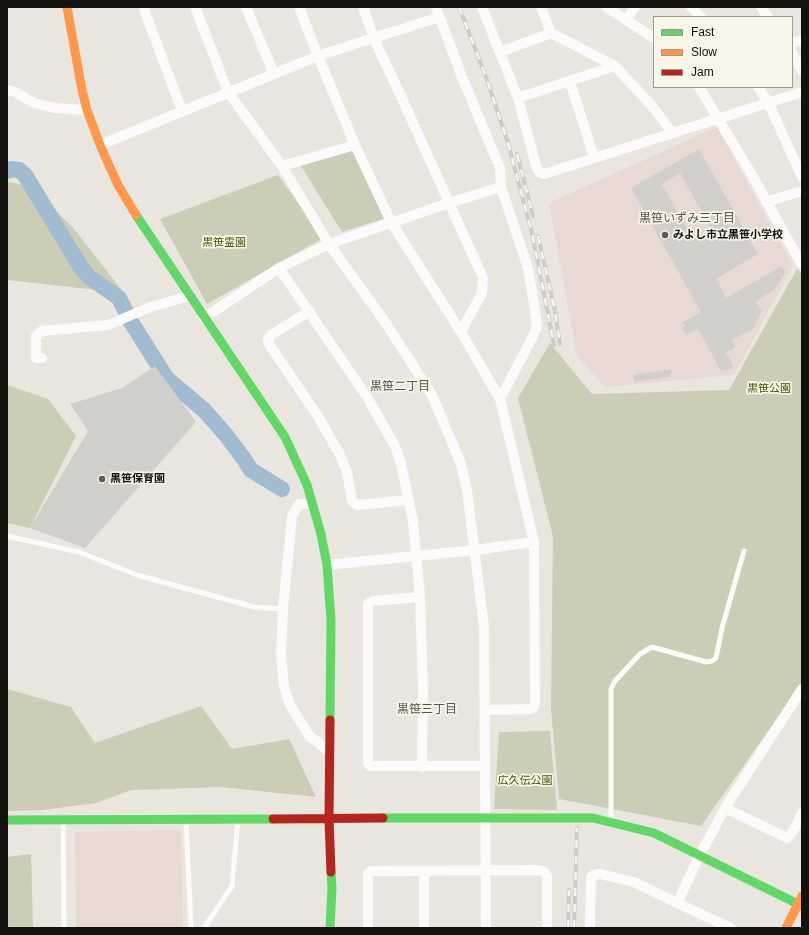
<!DOCTYPE html>
<html>
<head>
<meta charset="utf-8">
<style>
  body { margin:0 }
  #map { position:relative; width:809px; height:935px; overflow:hidden; background:#e8e6df; font-family:Helvetica,sans-serif }
  canvas { display:block }
  .frame { position:absolute; inset:0; border:8px solid #13110d; pointer-events:none }
  .legend { position:absolute; left:653px; top:16px; width:140px; height:72px; box-sizing:border-box; background:#f9f5e8; border:1px solid #9d9a90; margin:0; padding:5px 7px; list-style:none; font-size:12px; color:#13110d }
  .legend li { display:flex; align-items:center; gap:8px; height:20px }
  .legend b { width:20px; border:1px solid #9d9a90 }
</style>
</head>
<body>
<div id="map">
<canvas width="809" height="935"></canvas>
<div class="frame"></div>
<ul class="legend">
<li><b style="height:5px;background:#63d668"></b>Fast</li>
<li><b style="height:5px;background:#ff974d"></b>Slow</li>
<li><b style="height:5px;background:#b3261e"></b>Jam</li>
</ul>
</div>
<script>
const ctx = document.querySelector('canvas').getContext('2d');
ctx.lineJoin = 'round';
function paint(path, color) {
  ctx.fillStyle = color;
  ctx.fill(path, 'evenodd');
}
function shape(rows) {
  const path = new Path2D();
  for (const r of rows) {
    path.moveTo(r[0], r[1]);
    for (let i = 2; i < r.length; i += 2) path.lineTo(r[i], r[i + 1]);
  }
  return path;
}
function strokePath(path, color, width, dash) {
  ctx.strokeStyle = color;
  ctx.lineWidth = width;
  ctx.lineCap = dash ? 'butt' : 'round';
  ctx.setLineDash(dash || []);
  ctx.stroke(path);
}
function write(font, color, halo, rows, align = 'center') {
  ctx.font = font + ' Helvetica,"Noto Sans JP",sans-serif';
  ctx.lineWidth = 3.5;
  ctx.setLineDash([]);
  ctx.textBaseline = 'middle';
  ctx.strokeStyle = halo;
  ctx.fillStyle = color;
  for (const [text, x, y, turn = 0] of rows) {
    ctx.save();
    ctx.translate(x, y);
    ctx.rotate((+turn || 0) * Math.PI / 180);
    ctx.textAlign = isNaN(turn) ? turn : align;
    if (halo) ctx.strokeText(text, 0, 0);
    ctx.fillText(text, 0, 0);
    ctx.restore();
  }
}
const education = shape([
  [717,127,793,266,734,375,605,387,577,356,549,203],
  [181,830,183,928,76,928,75,832]
]);
const green = shape([
  [355,145,392,216,342,232,301,166],
  [278,175,323,238,207,304,160,219],
  [7,182,32,186,74,229,124,293,7,280],
  [797,269,802,274,802,683,701,826,559,799,551,709,553,537,518,398,550,343,592,394,729,390],
  [7,385,48,399,76,436,30,528,7,523],
  [7,689,71,707,95,743,201,706,232,749,289,739,316,797,221,787,131,790,96,803,43,810,7,811],
  [550,731,557,810,494,809,499,732],
  [31,854,33,928,7,928,7,857]
]);
const river = shape([
  [7,171,11,169,19,170,25,175,82,269,89,277,119,298,131,322,167,379,204,410,226,435,244,459,251,470,282,489]
]);
const building = shape([
  [699,149,758,254,716,279,726,298,782,266,785,273,774,290,756,301,762,311,753,329,732,340,736,347,726,352,733,365,731,369,721,371,698,329,686,335,682,328,685,326,682,323,701,312,631,188],
  [680,173,712,230,693,239,662,184],
  [155,366,196,422,85,548,30,528,88,431,70,404,122,388],
  [672,369,670,377,634,382,633,375]
]);
const lane = shape([
  [7,536,79,552,137,575,254,607,283,609],
  [186,820,191,928],
  [63,821,64,928],
  [611,821,611,689,615,681,640,654,652,647,706,662,712,661,716,658,722,628,744,551],
  [204,928,232,886,238,819]
]);
const street = shape([
  [144,7,145,12,182,111],
  [195,7,228,92,282,166,329,244,385,322,432,395,461,464,467,490,484,627,486,928],
  [246,7,274,74],
  [299,7,318,56,355,145,391,222,461,332,500,399,534,542,535,703,534,707,530,709,485,710],
  [363,7,374,39,400,94,483,278,482,293,461,332],
  [436,7,462,77,500,168,501,187,528,268,534,304,537,327,532,338,500,399],
  [482,7,518,98,537,169,539,172,544,174,802,92],
  [541,7,551,33],
  [606,7,654,38],
  [691,7,701,17],
  [761,7,768,17],
  [626,20,635,7],
  [792,43,802,40],
  [500,52,551,33,615,66,651,105,672,132],
  [792,52,802,71],
  [570,82,594,157],
  [699,87,749,170,802,265],
  [758,87,768,102,802,177],
  [7,90,15,92,34,103,54,108,87,110],
  [518,98,615,66],
  [100,145,318,56,439,17],
  [282,166,355,145],
  [766,202,802,191],
  [279,268,367,397,395,446,401,464,413,521,420,597,423,687,422,767],
  [310,311,271,335,268,339,269,344,319,418,340,455,347,472,352,501,357,505,409,500],
  [204,318,279,268,329,244,449,203,501,187],
  [42,358,36,358,36,336,42,331,108,325,148,308,189,296],
  [312,504,299,504,292,516,283,609,281,656,284,686,290,705,310,737,318,742,329,753],
  [327,565,475,550,534,542],
  [420,597,373,601,368,604,368,763,370,766,484,766],
  [725,808,787,838,794,830,802,813],
  [677,903,731,928],
  [368,928,368,874,371,871,540,870,544,871,547,876,547,928],
  [424,928,424,871],
  [590,928,591,877,594,875,600,874,634,882,677,903,700,855,725,808,802,689]
]);
const fast = shape([
  [136,215,285,437,307,485,321,534,327,565,331,620,330,720],
  [383,818,593,818,654,833,802,906],
  [7,820,273,819],
  [330,928,332,888,331,872]
]);
const slow = shape([
  [67,7,82,90,87,110,100,145,118,185,136,215],
  [786,928,802,896]
]);
const jam = shape([
  [330,720,329,819,331,872],
  [273,819,383,818]
]);
const rail = shape([
  [459,7,486,77,508,143,532,233,554,345],
  [517,154,533,216],
  [538,236,554,306,560,344],
  [568,928,569,890],
  [574,928,577,828]
]);
const markers = [
  [665,235,4,"#5e5c56"],
  [102,479,4,"#5e5c56"]
];
const poiNames = [
  ["みよし市立黒笹小学校",673,235],
  ["黒笹保育園",110,479]
];
const parkNames = [
  ["黒笹霊園",224,243],
  ["黒笹公園",769,389],
  ["広久伝公園",525,781]
];
const neighbourhoodNames = [
  ["黒笹いずみ三丁目",687,219],
  ["黒笹二丁目",400,387],
  ["黒笹三丁目",427,710]
];
paint(education, '#e8dad2');
paint(green, '#cbcdb7');
strokePath(river, '#a1bbd0', 16);
paint(building, '#d1cfca');
strokePath(lane, '#fcfbfa', 5);
strokePath(street, '#fcfbfa', 10);
strokePath(fast, '#63d668', 9);
strokePath(slow, '#ff974d', 9);
strokePath(jam, '#b3261e', 9);
strokePath(rail, '#ccccca', 4);
strokePath(rail, '#f9f5e8', 2.5, [8]);
for (const [x, y, r, color] of markers) {
  const dot = new Path2D();
  dot.arc(x, y, r, 0, 2 * Math.PI);
  ctx.fillStyle = color;
  ctx.fill(dot);
  strokePath(dot, '#f9f5e8', 1.5);
}
write('bold 11px', '#13110d', '#f9f5e8', poiNames, 'left');
write('11px', '#4e5404', '#f9f5e8', parkNames);
write('12px', '#575348', '#f9f5e8', neighbourhoodNames);
</script>
</body>
</html>
